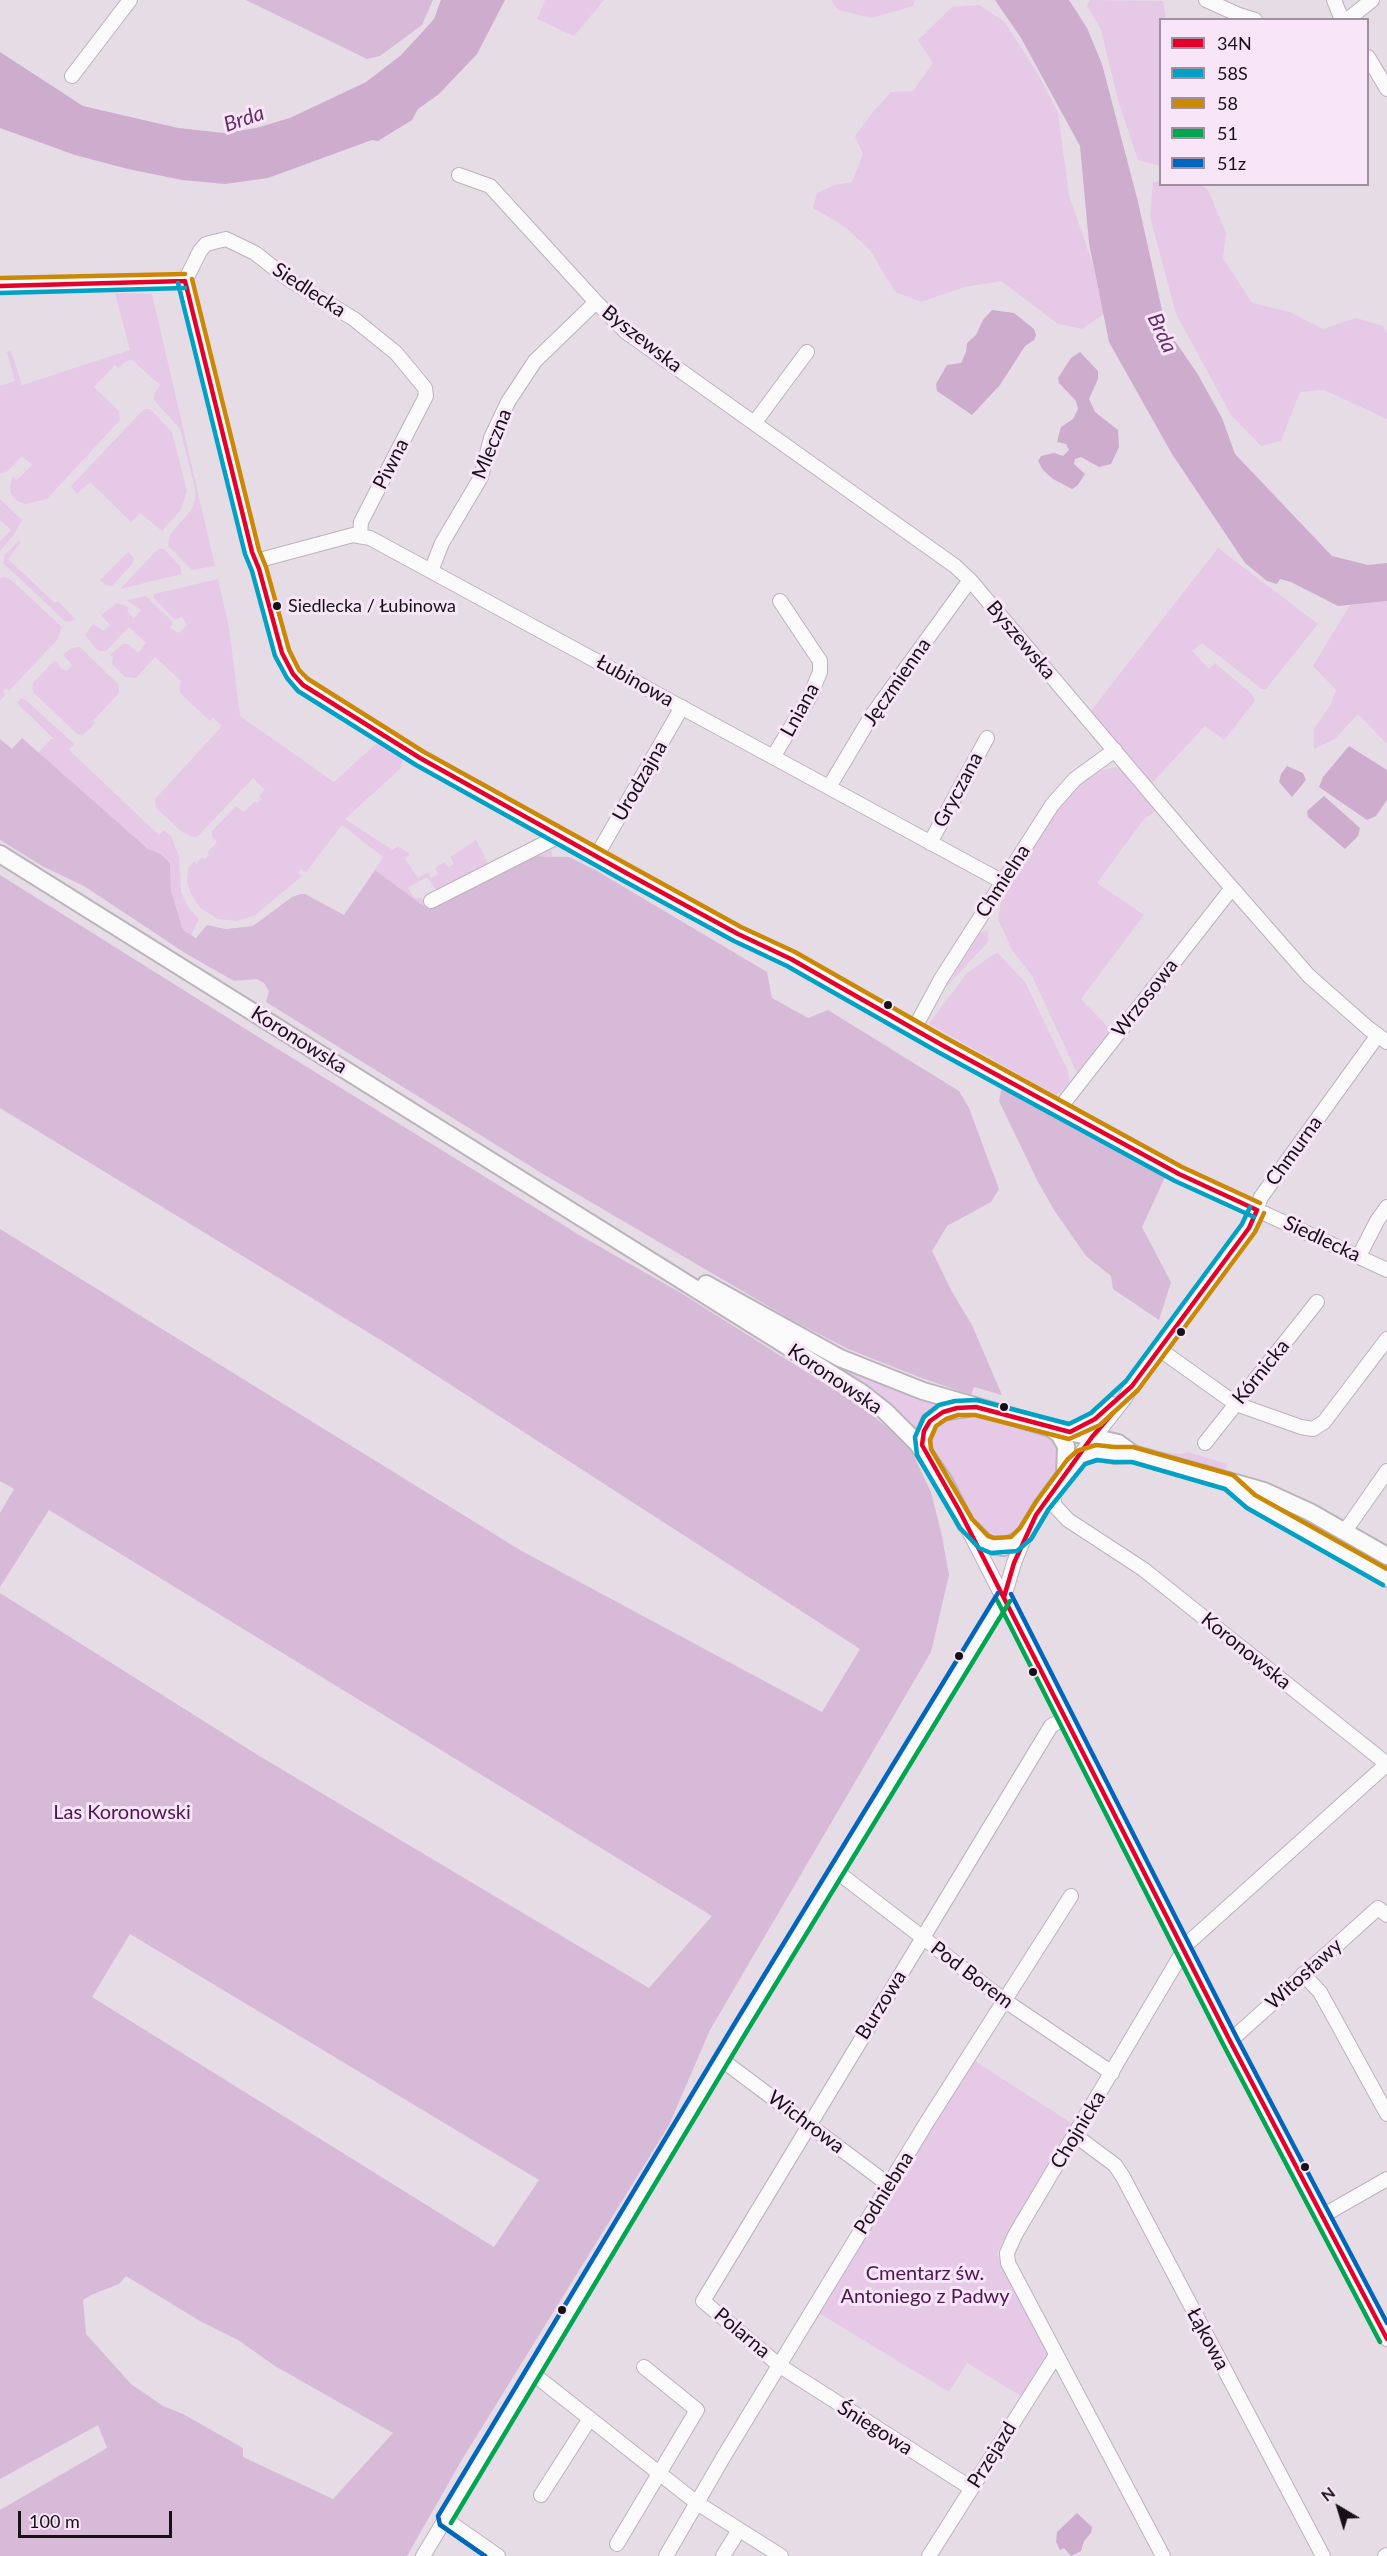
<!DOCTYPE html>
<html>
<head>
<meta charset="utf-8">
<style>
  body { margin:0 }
  #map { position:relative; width:1387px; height:2556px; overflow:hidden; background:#e6dce6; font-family:Lato,sans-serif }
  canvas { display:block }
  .legend { position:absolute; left:1159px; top:18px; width:210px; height:168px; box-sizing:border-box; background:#f8e5f8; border:2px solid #9e909e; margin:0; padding:8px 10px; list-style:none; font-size:18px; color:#171117 }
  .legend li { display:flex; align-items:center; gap:12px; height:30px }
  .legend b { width:30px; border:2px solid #9e909e }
  .north { position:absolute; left:1309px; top:2478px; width:60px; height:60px; -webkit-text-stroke:4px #f8e5f8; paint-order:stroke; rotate:322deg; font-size:16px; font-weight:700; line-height:24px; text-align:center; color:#171117 }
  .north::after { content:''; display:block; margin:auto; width:21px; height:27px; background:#171117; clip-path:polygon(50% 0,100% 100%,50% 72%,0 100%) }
  .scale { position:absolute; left:18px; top:2511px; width:154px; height:27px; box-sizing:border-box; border:3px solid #171117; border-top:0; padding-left:8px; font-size:18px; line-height:21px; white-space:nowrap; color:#171117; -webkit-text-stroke:4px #f8e5f8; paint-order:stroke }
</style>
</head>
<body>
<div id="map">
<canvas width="1387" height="2556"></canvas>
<ul class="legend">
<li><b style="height:8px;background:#e4002b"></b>34N</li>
<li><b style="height:8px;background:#01a1c5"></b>58S</li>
<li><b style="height:8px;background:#ca8805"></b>58</li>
<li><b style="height:8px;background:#00a651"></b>51</li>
<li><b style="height:8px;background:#0065bd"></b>51z</li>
</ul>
<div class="north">N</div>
<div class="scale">100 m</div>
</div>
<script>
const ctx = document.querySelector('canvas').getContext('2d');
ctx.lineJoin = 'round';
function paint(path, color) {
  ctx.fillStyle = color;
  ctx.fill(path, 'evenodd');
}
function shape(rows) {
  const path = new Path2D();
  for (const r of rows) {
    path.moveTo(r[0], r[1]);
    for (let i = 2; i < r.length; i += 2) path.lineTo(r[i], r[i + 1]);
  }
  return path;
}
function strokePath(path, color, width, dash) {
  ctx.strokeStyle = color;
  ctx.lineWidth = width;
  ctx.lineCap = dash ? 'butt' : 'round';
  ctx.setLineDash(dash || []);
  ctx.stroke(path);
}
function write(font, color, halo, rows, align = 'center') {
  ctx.font = font + ' Lato,sans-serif';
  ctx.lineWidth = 6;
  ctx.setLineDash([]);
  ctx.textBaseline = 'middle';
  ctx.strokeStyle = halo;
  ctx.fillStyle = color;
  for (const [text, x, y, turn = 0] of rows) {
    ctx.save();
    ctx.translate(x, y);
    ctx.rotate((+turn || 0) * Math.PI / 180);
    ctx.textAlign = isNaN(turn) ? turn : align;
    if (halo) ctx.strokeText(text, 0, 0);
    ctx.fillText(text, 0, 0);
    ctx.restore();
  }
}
const green = shape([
  [545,0,604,0,574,36,537,19],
  [831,0,915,0,913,6,872,18,838,10],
  [1090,0,1163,1,1166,19,1160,20,1159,69,1160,166,1138,160,1118,100,1101,30,1087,6],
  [979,5,1005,22,1039,76,1058,113,1069,195,1093,265,1104,314,1082,329,1058,324,1001,281,964,287,921,302,895,292,870,250,845,227,813,208,817,193,835,185,852,182,863,154,855,136,873,112,891,92,913,91,933,63,918,40,952,7],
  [1160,181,1160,184,1201,185,1208,190,1226,233,1223,258,1252,303,1290,312,1323,329,1356,318,1383,326,1387,334,1387,419,1324,390,1300,392,1281,441,1261,446,1231,415,1176,314,1150,217,1153,182],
  [115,293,152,294,215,566,192,570,168,546,170,535,191,510,195,499,195,488,180,429,154,400,154,394,160,385,132,360,126,361,119,368,115,365,94,387,119,411,120,420,47,499,25,504,17,501,11,494,10,485,13,476,17,480,32,465,22,456,8,471,0,474,0,386,15,381,7,352,11,351,22,385,130,350],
  [144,409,150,409,172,432,187,491,181,510,162,531,140,513,131,522,90,482,77,494,71,486],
  [0,499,22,520,13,536,0,551,0,541,11,530,0,520],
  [18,541,21,542,8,559,55,603,58,601,76,620,66,622,3,563,5,555],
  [1218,548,1318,624,1266,689,1262,689,1202,643,1192,651,1209,669,1215,663,1252,694,1255,701,1224,740,1205,726,1151,784,1090,712],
  [158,549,164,549,180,566,182,574,120,589],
  [128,552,134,558,133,563,112,586,106,585,100,580],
  [5,577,10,579,62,627,57,640,9,691,6,688,3,691,5,695,0,701,0,578],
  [218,579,229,627,240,716,334,782,379,741,399,752,403,758,401,768,345,819,393,850,398,846,410,854,405,859,418,878,428,872,431,878,438,874,435,868,444,862,448,867,454,864,450,857,476,840,490,867,429,900,425,897,436,890,427,877,408,888,413,896,417,899,420,897,428,904,551,844,552,856,528,856,425,907,375,870,383,857,342,825,306,872,301,869,298,873,302,876,254,916,236,921,218,919,200,908,190,892,187,882,188,869,194,861,196,864,202,857,205,859,209,855,207,853,217,842,212,836,212,831,236,806,244,812,255,801,257,803,262,799,259,796,265,790,253,778,198,836,193,837,182,832,156,808,155,799,222,726,213,718,210,721,182,695,179,690,181,681,155,657,136,678,125,677,112,664,113,657,110,655,122,644,128,644,138,653,146,643,129,627,106,651,98,651,85,635,93,624,104,631,110,625,101,615,117,603,127,606,129,608,127,611,134,618,141,610,126,600,146,596,173,622,170,628,179,633,187,625,182,616,175,620,154,598,154,594],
  [1387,601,1387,744,1358,714,1335,739,1314,749,1314,729,1330,706,1336,690,1313,666,1350,605],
  [80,647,118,684,119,689,119,693,93,721,95,723,82,736,76,733,51,709,34,693,32,688,33,683,54,661,58,662,60,668,67,671,72,665,63,655,71,648],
  [20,698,26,700,74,744,69,750,159,835,164,830,171,836,179,856,181,892,189,908,199,919,191,935,183,930,171,891,170,863,161,854,148,849,38,753,51,739,54,739,20,706,18,703],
  [1116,767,1125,772,1156,811,1144,819,1097,883,1144,915,1081,999,1112,1031,1077,1073,1032,976,1012,950,998,919,1001,901,1014,876,1063,799,1085,780,1103,770],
  [988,930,988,942,946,987,980,933],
  [997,952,1025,982,1068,1071,1070,1085,1056,1095,929,1024,967,973],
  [747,1314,945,1403,919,1436],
  [962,1414,1014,1428,1038,1430,1054,1437,1063,1464,1013,1540,981,1536,928,1446,938,1420],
  [1159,1451,1180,1454,1188,1452,1227,1464,1225,1470],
  [973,2060,1073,2124,999,2248,997,2254,1050,2355,1024,2398,967,2363,949,2392,817,2312]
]);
const forest = shape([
  [246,0,433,0,422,25,380,56,367,59],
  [22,738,148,849,161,854,170,863,171,891,183,930,196,938,207,925,226,929,253,926,292,897,301,894,305,894,344,915,375,870,425,907,528,856,569,857,597,871,767,972,772,998,808,1018,828,1010,959,1091,969,1108,999,1189,991,1202,947,1226,932,1251,952,1292,972,1325,1002,1395,974,1387,971,1395,919,1377,848,1349,790,1319,543,1174,266,1002,269,991,264,983,257,979,234,981,185,953,84,886,44,867,0,840,0,739,12,749],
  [0,875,268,1043,581,1236,681,1293,862,1407,898,1436,912,1452,931,1492,942,1536,949,1575,931,1652,710,2030,669,2125,463,2458,407,2556,0,2556,0,2510,107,2448,98,2425,0,2479,0,1593,261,1757,649,1988,712,1916,49,1510,0,1587,0,1513,14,1489,0,1481,0,1229,520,1550,822,1712,860,1649,392,1347,0,1108],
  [130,1934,539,2180,494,2247,92,1997],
  [126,2276,200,2321,238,2340,275,2366,393,2433,333,2499,243,2457,243,2448,183,2414,163,2406,131,2384,86,2334,83,2300,91,2295,119,2284],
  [1002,1086,1166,1175,1142,1227,1171,1282,1159,1320,1113,1289,1111,1276,1086,1256,1054,1210,1037,1180,999,1101]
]);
const water = shape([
  [441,0,505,0,477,54,439,94,418,109,412,120,378,141,372,140,268,178,225,184,182,180,128,169,75,155,0,128,0,52,83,106,178,128,224,133,256,128,290,118,366,82,400,56,416,39,434,19],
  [995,0,1069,0,1087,28,1102,64,1138,202,1166,328,1197,373,1222,418,1235,454,1332,556,1368,565,1387,563,1387,601,1338,606,1291,582,1280,579,1277,584,1267,581,1245,563,1172,454,1109,342,1089,243,1080,146,1021,38],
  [992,310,1014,313,1034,329,1036,335,1034,340,1025,346,1000,385,972,415,937,391,936,384,947,365,961,363,966,352,967,343,976,335,983,320],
  [1080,352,1098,371,1098,379,1089,399,1095,412,1118,430,1119,447,1111,464,1099,467,1081,457,1075,459,1074,464,1085,474,1078,485,1072,489,1053,479,1043,470,1038,461,1041,456,1054,453,1063,456,1069,450,1066,444,1057,442,1059,434,1061,427,1073,419,1078,409,1076,401,1059,383,1058,378,1071,358],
  [1349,746,1387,770,1387,800,1376,816,1367,820,1319,787,1323,777],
  [1287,766,1303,773,1306,780,1292,797,1279,782,1281,774],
  [1324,796,1360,828,1358,836,1345,849,1308,817,1307,811],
  [1077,2513,1092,2527,1091,2533,1084,2541,1081,2551,1071,2556,1064,2548,1060,2550,1056,2542,1057,2532]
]);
const minor = shape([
  [1206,0,1239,15,1255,20],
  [1334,0,1342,20],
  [1347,20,1372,0],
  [1368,57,1387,89],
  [72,76,130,0],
  [459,175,490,186,596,302,626,332,955,566,970,580,1197,848,1309,976,1368,1028,1387,1042],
  [0,286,185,281],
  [755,422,807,352],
  [360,534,361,522,426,396,425,388,396,353,354,319,288,279,255,253,226,239,206,244,200,251,185,281,252,552,259,569,282,653,293,674,303,685,420,758,572,841,607,862,738,934,754,940,791,959,942,1045,1179,1174,1387,1270],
  [256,561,353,535,370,538,1003,882],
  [431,571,442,543,481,477,491,438,508,402,535,361,596,302],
  [773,757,810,696,820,672,820,661,780,601],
  [829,787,872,715,970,580],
  [930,843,987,738],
  [597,855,682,707],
  [431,901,561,835],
  [914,1029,941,979,1052,805,1075,779,1115,750],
  [1059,1109,1232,888],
  [1359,1256,1377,1221,1387,1207],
  [1159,1349,1236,1404,1301,1427,1313,1429,1324,1422,1387,1339],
  [1070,1432,1088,1424,1112,1404],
  [1205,1443,1317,1302],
  [1076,1460,1125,1398,1132,1386,1249,1228,1261,1197,1378,1035],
  [1052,1493,1055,1506,1068,1520,1143,1569,1387,1764],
  [968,1529,1230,2041,1387,2339],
  [1345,1531,1387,1471],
  [836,1871,1004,2000,1112,2073],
  [1303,1974,1320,1992,1387,2114],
  [1230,2041,1378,1908,1387,1915],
  [722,2060,889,2185],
  [1076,2136,1115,2165,1123,2177,1323,2556],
  [1322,2216,1387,2179],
  [532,2373,697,2503,781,2556],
  [971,2488,780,2366,703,2301,1051,1726,1066,1717],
  [541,2495,589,2420],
  [445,2519,498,2556],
  [617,2544,697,2410,644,2367],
  [423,2556,741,2027,1004,1597,1014,1563,1026,1533],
  [666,2556,724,2456,927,2122,1071,1896],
  [723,2556,739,2530],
  [929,2556,1056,2355],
  [1163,2556,1008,2263,1007,2253,1015,2235,1188,1943,1387,1764],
  [1385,2556,1387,2555]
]);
const major = shape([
  [0,854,862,1393,885,1411,917,1443,943,1480,966,1524,988,1545,1004,1547,1019,1540,1026,1533,1042,1506,1073,1464,1081,1457,1097,1452,1114,1455,1133,1454],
  [706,1284,840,1358,923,1391,1051,1428,1118,1443,1133,1454,1264,1491,1310,1512,1387,1556],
  [1051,1428,1059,1434,1066,1446,1065,1475],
  [924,1452,922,1439,930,1421,943,1412,968,1408],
  [1232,1485,1251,1501,1387,1578]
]);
const bus1 = shape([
  [185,281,252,552,259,569,282,653,293,674,303,685,420,758,628,874,738,934,791,959,942,1045,1179,1174,1257,1210],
  [0,286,185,281],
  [1257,1210,1249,1228,1132,1386,1095,1419,1070,1432,976,1407,957,1408,943,1412,930,1421,924,1431,922,1445,959,1510,1230,2041,1387,2339],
  [1004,1597,1014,1563,1036,1515,1092,1437,1112,1414]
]);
const bus2 = shape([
  [178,283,245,554,252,571,275,656,287,678,298,691,416,765,624,881,734,941,787,966,938,1052,1175,1181,1254,1217],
  [0,293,185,288],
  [1250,1207,1242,1224,1126,1381,1091,1413,1069,1424,977,1400,955,1401,939,1405,924,1417,915,1437,917,1455,960,1528,979,1548,991,1553,1017,1551,1031,1539,1048,1510,1085,1464,1097,1460,1114,1462,1132,1462,1225,1489,1247,1508,1383,1585]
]);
const bus3 = shape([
  [0,278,185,274],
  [192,279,259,550,266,567,289,650,299,670,308,679,424,752,632,867,741,927,795,952,946,1038,1182,1167,1260,1203],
  [1264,1213,1255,1232,1138,1390,1100,1425,1069,1439,975,1415,958,1415,946,1419,936,1426,930,1440,931,1449,972,1519,988,1536,994,1538,1011,1537,1020,1528,1036,1502,1067,1460,1077,1451,1096,1445,1114,1447,1133,1447,1233,1475,1255,1495,1387,1569]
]);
const bus4 = shape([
  [997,1600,1223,2044,1380,2342],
  [451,2523,747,2031,1010,1601],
  [441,2525,485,2556]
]);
const bus5 = shape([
  [1011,1594,1237,2038,1387,2323],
  [485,2556,440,2525,438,2516,735,2023,998,1593]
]);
const markers = [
  [277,606,5,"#171117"],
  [888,1005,5,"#171117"],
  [1181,1332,5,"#171117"],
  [1004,1407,5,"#171117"],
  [959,1656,5,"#171117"],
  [1033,1672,5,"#171117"],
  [1305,2167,5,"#171117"],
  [562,2310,5,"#171117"]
];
const busNames = [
  ["Siedlecka / Łubinowa",288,606]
];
const streetNames = [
  ["Siedlecka",309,290,33],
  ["Byszewska",642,339,38],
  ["Mleczna",492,444,-68],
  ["Piwna",391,464,-63],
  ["Byszewska",1021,640,50],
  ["Łubinowa",635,681,29],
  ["Jęczmienna",897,682,-55],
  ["Lniana",800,710,-61],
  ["Urodzajna",640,781,-60],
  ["Gryczana",958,790,-62],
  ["Chmielna",1003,881,-57],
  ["Wrzosowa",1145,998,-52],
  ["Koronowska",299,1040,32],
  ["Chmurna",1294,1151,-54],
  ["Siedlecka",1322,1239,25],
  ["Kórnicka",1261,1372,-51],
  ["Koronowska",835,1379,34],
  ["Koronowska",1246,1651,39],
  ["Witosławy",1304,1974,-42],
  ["Pod Borem",972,1975,37],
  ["Burzowa",881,2005,-58],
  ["Wichrowa",806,2122,37],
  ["Chojnicka",1078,2130,-59],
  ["Podniebna",884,2193,-58],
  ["Polarna",742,2333,40],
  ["Łąkowa",1208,2339,62],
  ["Śniegowa",875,2428,32],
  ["Przejazd",992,2455,-58]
];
const parkNames = [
  ["Las Koronowski",122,1813],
  ["Cmentarz św.",925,2274],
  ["Antoniego z Padwy",925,2297]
];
const waterNames = [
  ["Brda",244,119,-19],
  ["Brda",1162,333,65]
];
paint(green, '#e6c9e7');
paint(forest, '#d7bad7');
paint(water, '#cdacce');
strokePath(minor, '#bbb3bb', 16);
strokePath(major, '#bbb3bb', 20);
strokePath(minor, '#fbfafb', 14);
strokePath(major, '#fbfafb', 16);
strokePath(bus1, '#e4002b', 4.5);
strokePath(bus2, '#01a1c5', 4.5);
strokePath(bus3, '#ca8805', 4.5);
strokePath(bus4, '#00a651', 4.5);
strokePath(bus5, '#0065bd', 4.5);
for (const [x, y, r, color] of markers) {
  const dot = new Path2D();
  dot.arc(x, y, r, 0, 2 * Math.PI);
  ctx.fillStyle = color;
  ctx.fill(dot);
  strokePath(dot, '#f8e5f8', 2);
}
write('18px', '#171117', '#f8e5f8', busNames, 'left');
write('20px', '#171117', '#f8e5f8', streetNames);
write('20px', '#4c1850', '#f8e5f8', parkNames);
write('italic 21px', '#632e66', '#f8e5f8', waterNames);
</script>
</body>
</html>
